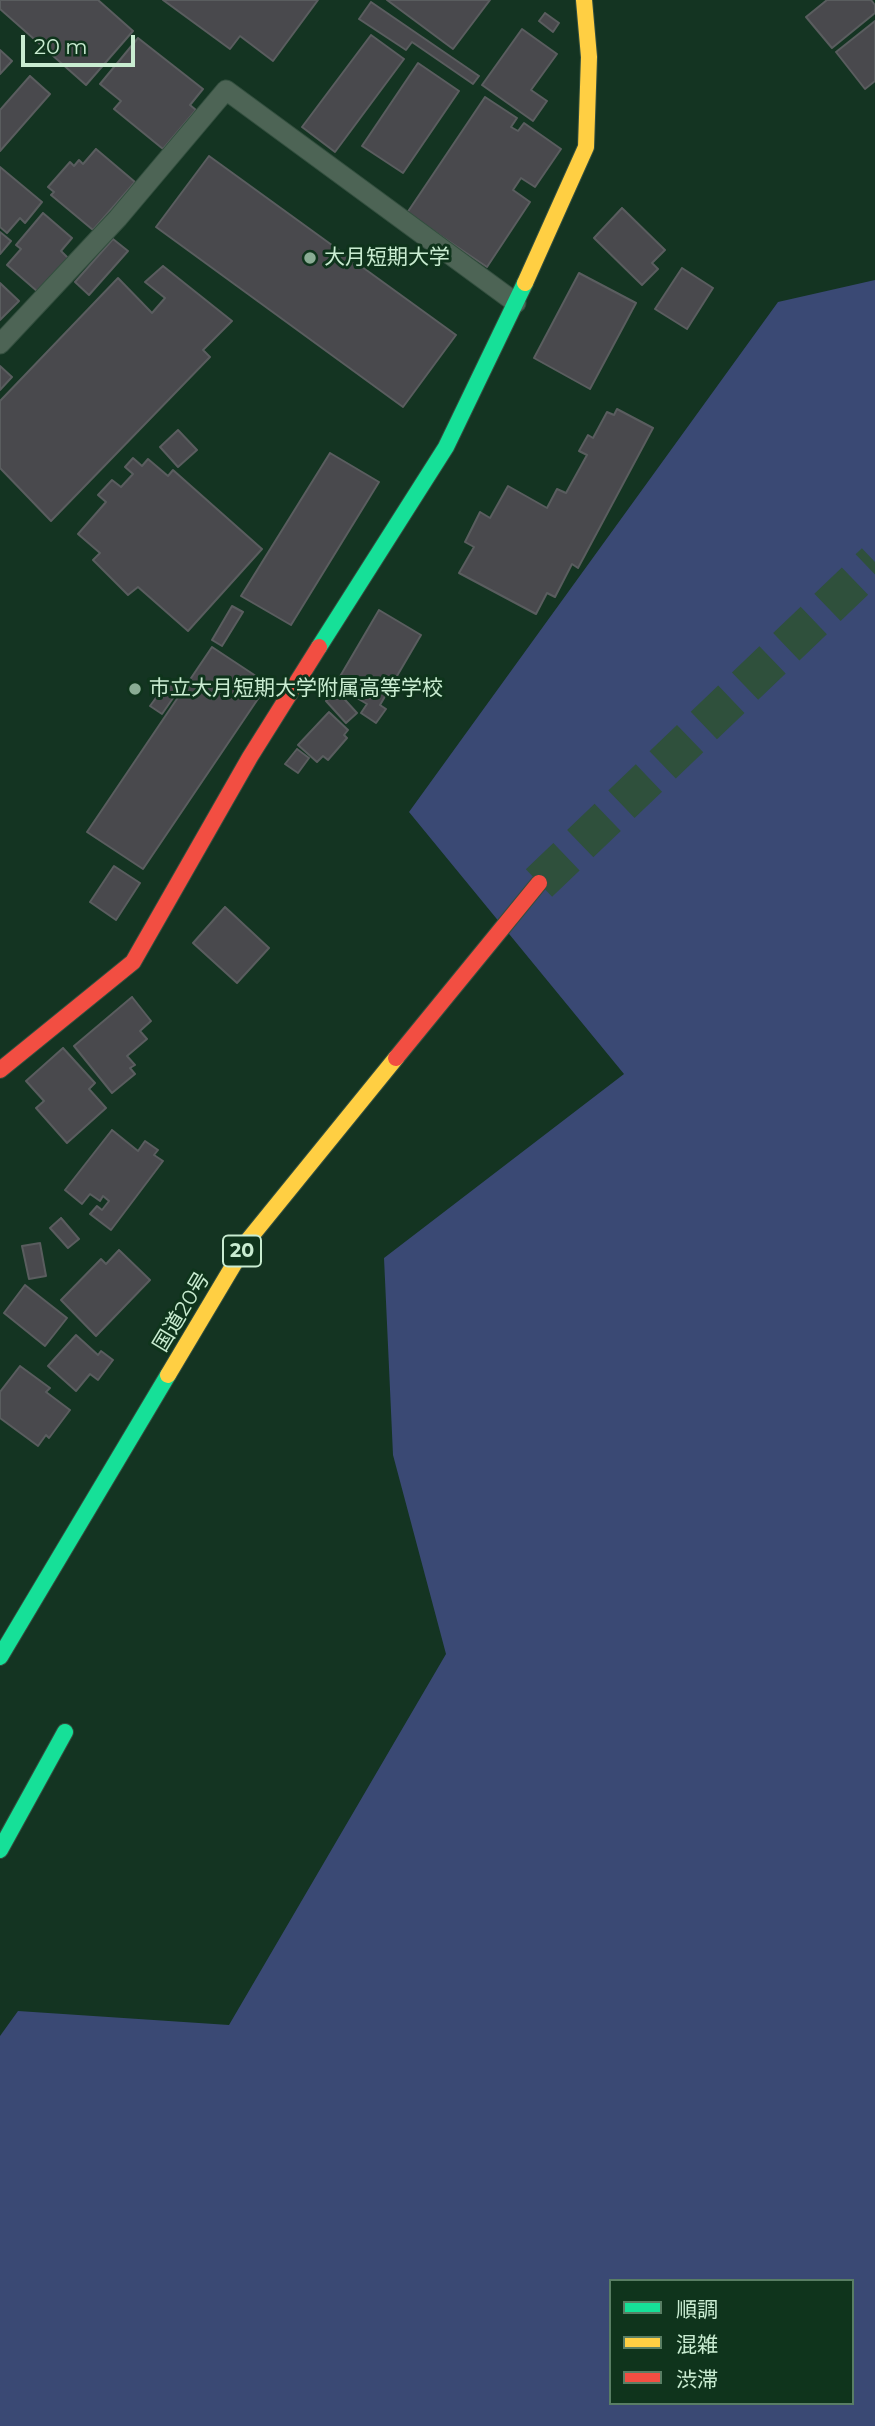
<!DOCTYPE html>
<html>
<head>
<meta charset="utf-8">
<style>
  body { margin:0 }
  #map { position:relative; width:875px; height:2426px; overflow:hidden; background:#143422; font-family:Montserrat,"Noto Sans JP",sans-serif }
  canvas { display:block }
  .legend { position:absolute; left:609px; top:2279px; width:245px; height:126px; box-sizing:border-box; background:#0f341c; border:2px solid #597e64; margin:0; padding:9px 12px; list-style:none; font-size:21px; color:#c9ecd1 }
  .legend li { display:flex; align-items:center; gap:14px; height:35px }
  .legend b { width:35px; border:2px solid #597e64 }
  .scale { position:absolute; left:21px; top:35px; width:114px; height:32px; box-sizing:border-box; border:4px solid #c9ecd1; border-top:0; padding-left:9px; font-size:21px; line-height:24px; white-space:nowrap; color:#c9ecd1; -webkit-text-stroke:5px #0f341c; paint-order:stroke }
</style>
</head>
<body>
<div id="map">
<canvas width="875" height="2426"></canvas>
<ul class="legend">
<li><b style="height:9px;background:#16e098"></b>順調</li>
<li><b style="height:9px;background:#ffcf43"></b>混雑</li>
<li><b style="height:9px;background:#f24e42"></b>渋滞</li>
</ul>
<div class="scale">20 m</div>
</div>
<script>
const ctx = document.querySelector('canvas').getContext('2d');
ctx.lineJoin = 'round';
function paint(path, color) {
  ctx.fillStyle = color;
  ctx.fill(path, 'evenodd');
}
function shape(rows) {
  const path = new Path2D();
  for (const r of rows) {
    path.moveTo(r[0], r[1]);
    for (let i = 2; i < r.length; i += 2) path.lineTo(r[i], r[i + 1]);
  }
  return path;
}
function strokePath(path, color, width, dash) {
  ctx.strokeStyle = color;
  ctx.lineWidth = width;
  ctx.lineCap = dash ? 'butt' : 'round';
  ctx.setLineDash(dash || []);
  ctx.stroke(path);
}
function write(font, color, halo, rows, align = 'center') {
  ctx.font = font + ' Montserrat,"Noto Sans JP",sans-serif';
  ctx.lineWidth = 6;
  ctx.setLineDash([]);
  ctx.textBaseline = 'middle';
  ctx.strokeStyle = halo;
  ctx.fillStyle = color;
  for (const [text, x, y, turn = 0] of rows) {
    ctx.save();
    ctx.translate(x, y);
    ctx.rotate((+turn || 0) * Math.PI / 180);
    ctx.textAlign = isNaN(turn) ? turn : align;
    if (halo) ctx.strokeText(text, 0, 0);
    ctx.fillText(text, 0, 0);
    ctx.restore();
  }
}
const green = shape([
  [875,280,875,2426,0,2426,0,2036,18,2011,229,2025,446,1654,393,1455,384,1258,624,1074,409,812,778,302],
  [611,2281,852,2281,852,2403,611,2403]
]);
const building = shape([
  [0,0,98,0,133,31,86,85,0,9,0,0],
  [163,0,318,0,273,61,240,36,230,49,163,0],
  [387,0,490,0,453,49,387,0],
  [827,0,871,0,875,5,875,13,832,48,806,17,827,0],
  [371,2,479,76,473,84,412,42,406,50,359,19,371,2],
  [545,13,559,23,553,32,539,21,545,13],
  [875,21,875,81,865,89,836,52,875,21],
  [522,29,557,54,531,90,547,101,533,121,482,85,522,29],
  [371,35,404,59,335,152,302,127,371,35],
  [138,38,203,89,190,105,196,110,163,149,114,109,121,101,100,84,138,38],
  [0,50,12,61,0,74,0,50],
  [418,63,459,91,403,173,362,146,418,63],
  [30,76,50,94,0,151,0,110,30,76],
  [485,97,517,118,511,127,518,131,524,123,561,149,535,187,521,178,513,190,530,202,487,267,407,213,485,97],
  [96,149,135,182,93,230,51,195,54,192,48,187,70,162,74,166,79,160,83,164,96,149],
  [209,156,456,335,403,407,156,227,209,156],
  [0,167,42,202,25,223,20,218,7,233,0,227,0,167],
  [622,208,665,250,652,263,658,269,642,285,594,238,622,208],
  [43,213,72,238,61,251,68,258,38,292,7,265,21,249,16,245,43,213],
  [0,232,11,241,0,254,0,232],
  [113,239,128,251,89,295,75,282,113,239],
  [163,266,232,321,203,350,210,357,51,521,0,468,0,401,118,278,152,313,165,298,145,282,163,266],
  [682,268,713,288,687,329,655,309,682,268],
  [579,273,636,303,590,389,534,358,579,273],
  [0,283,19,301,0,320,0,283],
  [0,366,12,377,0,390,0,366],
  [617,409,653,428,578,568,572,564,555,597,547,593,536,614,459,573,474,547,465,542,480,512,490,518,508,486,547,508,557,489,566,493,587,455,579,451,588,435,593,438,607,412,614,415,617,409],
  [178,430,197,450,178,467,160,447,178,430],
  [330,453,379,482,291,625,241,596,330,453],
  [133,458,142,466,148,459,168,476,173,470,262,549,188,631,138,587,128,595,93,560,100,553,78,534,106,502,98,495,112,480,121,487,133,474,125,467,133,458],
  [232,606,243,612,222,646,212,640,232,606],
  [379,610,421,635,380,705,386,709,376,723,361,713,367,704,335,685,379,610],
  [212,647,268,684,143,869,87,832,212,647],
  [169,680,180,688,162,714,150,706,169,680],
  [337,691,357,713,346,723,326,701,337,691],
  [329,712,348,730,344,735,347,738,328,760,323,756,317,762,298,745,329,712],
  [297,749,309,758,298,773,285,764,297,749],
  [114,866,140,883,116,920,90,902,114,866],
  [225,907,269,948,237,983,193,943,225,907],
  [132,997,151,1021,140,1031,147,1039,127,1056,135,1065,130,1068,135,1074,112,1093,74,1046,132,997],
  [63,1048,95,1083,89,1089,106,1108,67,1143,36,1108,44,1101,26,1081,63,1048],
  [112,1130,138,1151,145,1141,158,1150,154,1155,163,1161,111,1230,90,1214,97,1206,102,1210,109,1201,103,1196,100,1201,90,1194,82,1204,65,1190,112,1130],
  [61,1218,79,1239,68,1248,50,1228,61,1218],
  [40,1243,46,1276,29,1279,22,1246,40,1243],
  [119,1250,150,1280,96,1336,61,1300,101,1259,106,1264,119,1250],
  [25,1285,67,1318,45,1346,4,1313,25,1285],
  [76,1335,98,1355,101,1351,113,1360,98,1380,90,1374,76,1391,48,1366,76,1335],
  [20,1366,50,1388,46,1392,70,1410,49,1438,46,1435,38,1446,0,1418,0,1392,20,1366]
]);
const highwayTunnel = shape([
  [539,883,875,562]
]);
const lane = shape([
  [0,344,118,218,226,90,516,303]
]);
const fast = shape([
  [319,647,446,447,525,283],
  [0,1657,168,1375],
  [0,1850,65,1732]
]);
const slow = shape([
  [525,283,586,147,589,57,584,0],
  [168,1375,249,1239,396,1058]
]);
const jam = shape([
  [396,1058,539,883],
  [0,1070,133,962,250,757,319,647]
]);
const markers = [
  [310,258,7,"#8aac94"],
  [135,689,7,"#8aac94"]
];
const shields = [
  [242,1251,38]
];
const shieldNames = [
  ["20",242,1251]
];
const poiNames = [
  ["大月短期大学",324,258],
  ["市立大月短期大学附属高等学校",149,689]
];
const streetNames = [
  ["国道20号",182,1312,-59]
];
paint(green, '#3a4974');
paint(building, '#49494d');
strokePath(building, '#5a5d5f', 2);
strokePath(highwayTunnel, '#2f503c', 38, [38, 19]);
strokePath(lane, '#334f3f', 21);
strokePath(fast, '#334f3f', 18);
strokePath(slow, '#334f3f', 18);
strokePath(jam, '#334f3f', 18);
strokePath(lane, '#4d6455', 19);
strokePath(fast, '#16e098', 16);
strokePath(slow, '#ffcf43', 16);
strokePath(jam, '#f24e42', 16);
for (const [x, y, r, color] of markers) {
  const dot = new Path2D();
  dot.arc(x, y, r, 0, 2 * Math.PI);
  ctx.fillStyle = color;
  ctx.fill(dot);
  strokePath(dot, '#0f341c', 2.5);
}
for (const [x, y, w] of shields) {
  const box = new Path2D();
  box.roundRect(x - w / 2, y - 15.5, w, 31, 5);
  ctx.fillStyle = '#0f341c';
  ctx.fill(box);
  strokePath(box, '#c9ecd1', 2);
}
write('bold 19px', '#c9ecd1', null, shieldNames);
write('21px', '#c9ecd1', '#0f341c', poiNames, 'left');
write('21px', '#c9ecd1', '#0f341c', streetNames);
</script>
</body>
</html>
